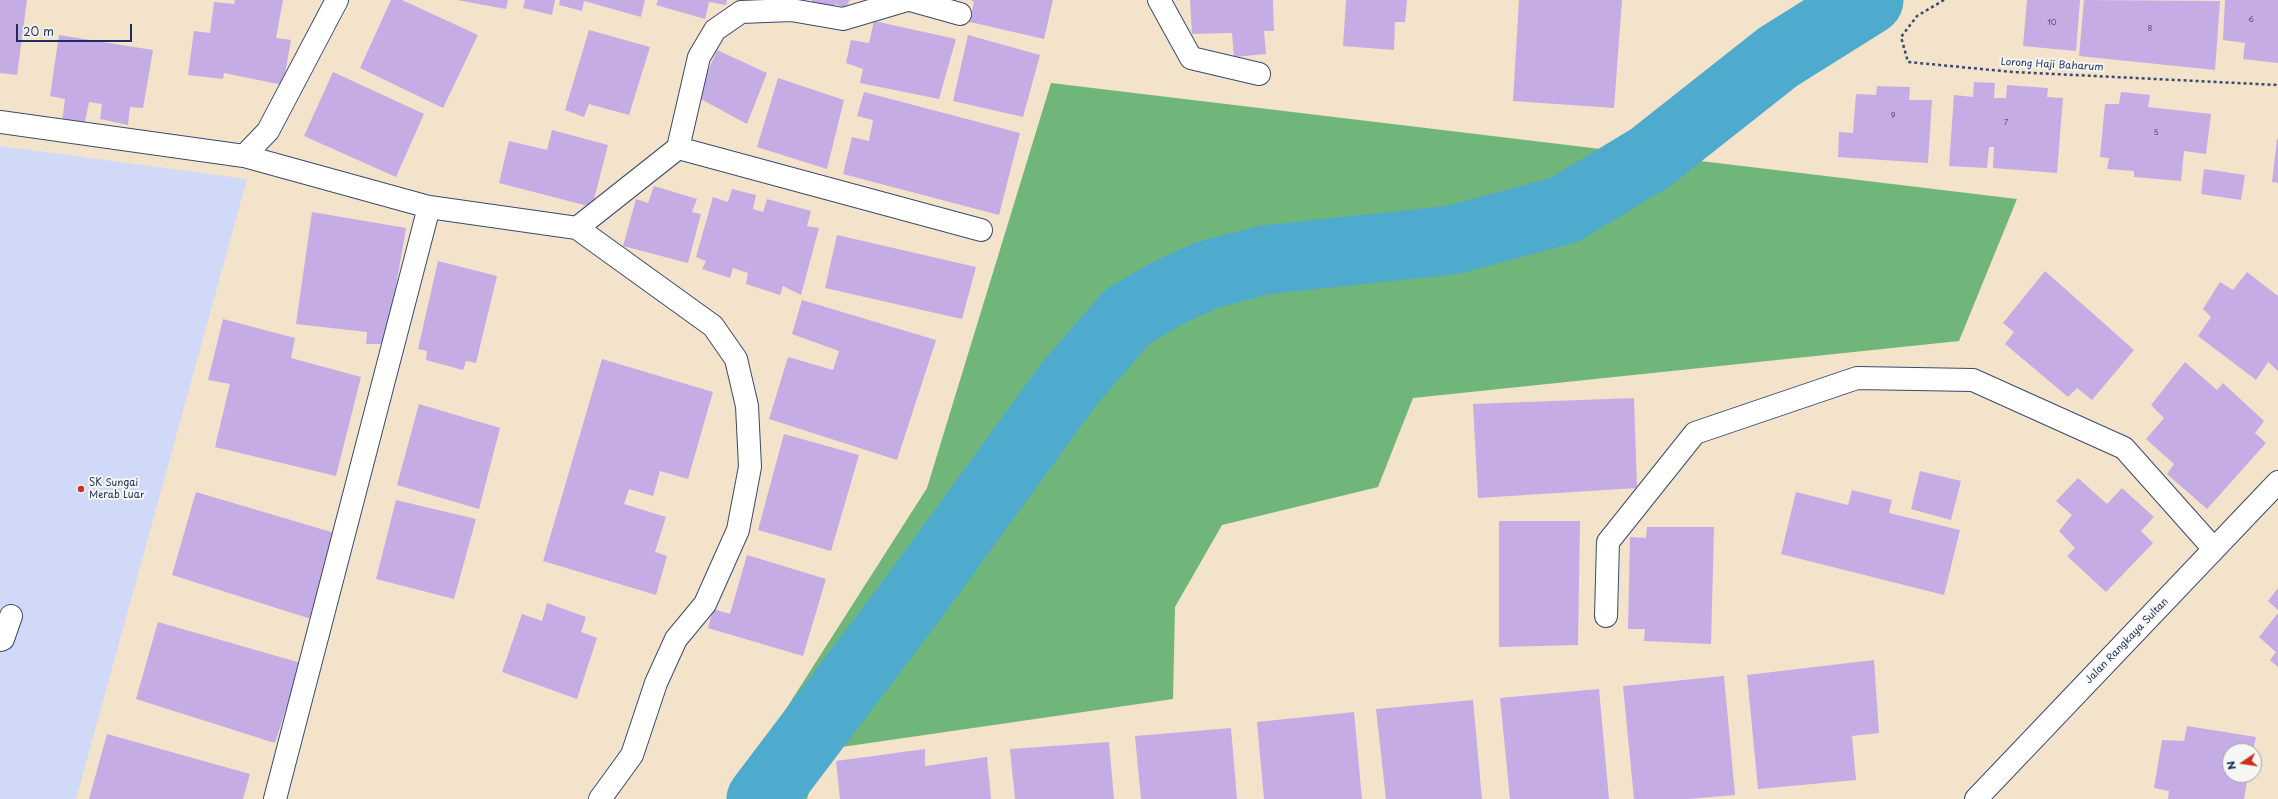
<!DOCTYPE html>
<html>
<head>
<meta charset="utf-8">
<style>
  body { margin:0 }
  #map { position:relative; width:2278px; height:799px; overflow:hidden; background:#f2e3ca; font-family:"Playpen Sans",sans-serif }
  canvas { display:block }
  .north { position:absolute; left:2222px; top:743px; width:40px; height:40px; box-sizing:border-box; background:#f6f6f2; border:1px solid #9ea6b7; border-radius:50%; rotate:257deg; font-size:11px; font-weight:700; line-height:16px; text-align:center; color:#1b2f5e }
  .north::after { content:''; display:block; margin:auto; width:14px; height:18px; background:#c8321e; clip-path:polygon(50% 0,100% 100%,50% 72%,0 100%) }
  .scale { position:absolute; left:16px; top:24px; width:116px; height:18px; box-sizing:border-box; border:2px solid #1b2f5e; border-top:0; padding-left:5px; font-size:12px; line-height:14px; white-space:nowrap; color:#1b2f5e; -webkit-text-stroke:3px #f6f6f2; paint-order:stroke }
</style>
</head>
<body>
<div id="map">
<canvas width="2278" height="799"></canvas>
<div class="north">N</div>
<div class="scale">20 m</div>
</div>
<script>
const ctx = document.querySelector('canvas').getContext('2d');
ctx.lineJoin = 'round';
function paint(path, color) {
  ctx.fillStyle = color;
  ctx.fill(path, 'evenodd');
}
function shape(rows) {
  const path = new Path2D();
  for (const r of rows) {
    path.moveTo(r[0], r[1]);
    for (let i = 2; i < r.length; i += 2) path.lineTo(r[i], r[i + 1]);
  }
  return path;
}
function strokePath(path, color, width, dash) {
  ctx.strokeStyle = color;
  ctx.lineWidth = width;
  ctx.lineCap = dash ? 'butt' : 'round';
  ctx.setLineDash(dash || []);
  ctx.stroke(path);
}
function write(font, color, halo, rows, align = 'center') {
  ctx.font = font + ' "Playpen Sans",sans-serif';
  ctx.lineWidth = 4;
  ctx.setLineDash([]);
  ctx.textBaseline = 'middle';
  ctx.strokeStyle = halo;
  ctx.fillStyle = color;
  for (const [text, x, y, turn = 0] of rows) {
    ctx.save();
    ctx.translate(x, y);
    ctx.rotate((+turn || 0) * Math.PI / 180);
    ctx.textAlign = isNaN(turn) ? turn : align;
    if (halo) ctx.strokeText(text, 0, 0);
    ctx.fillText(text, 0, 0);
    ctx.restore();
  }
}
const built = shape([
  [0,146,247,179,76,799,0,799]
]);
const forest = shape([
  [1051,83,2017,199,1959,341,1413,398,1378,487,1222,525,1175,607,1173,699,821,750,807,799,749,799,754,759,927,488]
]);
const river = shape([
  [761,799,914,597,1069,384,1128,316,1170,292,1207,275,1264,260,1452,240,1564,210,1650,158,1778,57,1869,0]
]);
const building = shape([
  [0,0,27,0,17,75,0,73],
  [235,0,283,0,276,38,291,40,283,85,224,73,223,79,188,75,194,31,210,33,214,2,234,4],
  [391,0,402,0,478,35,443,108,360,68],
  [457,0,508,0,506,9],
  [525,0,555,0,552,15,523,8],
  [560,0,645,0,641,17,584,1,582,11,559,5],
  [658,0,727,0,726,5,709,2,705,19,656,5],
  [812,0,850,0,845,8,835,4,831,12,811,2],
  [971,0,1053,0,1044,39,970,22,974,2],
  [1190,0,1273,0,1274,31,1264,31,1266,54,1234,57,1232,33,1192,34],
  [1346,0,1407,0,1405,22,1395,22,1394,50,1343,46],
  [1519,0,1622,0,1614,108,1513,101],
  [2027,0,2080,0,2076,51,2023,46],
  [2084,0,2220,1,2215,70,2079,56],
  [2225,0,2278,0,2278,63,2243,59,2245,43,2223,40],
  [874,21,956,39,939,99,860,83,863,69,846,63,851,40,869,43],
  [589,30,650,47,629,115,589,104,584,117,565,110],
  [59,35,153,50,143,108,130,107,128,125,100,119,102,104,89,102,84,127,62,122,65,99,50,96],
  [968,35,1040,55,1023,117,953,101],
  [717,50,767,73,747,124,697,97],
  [333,72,424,114,396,177,304,136],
  [778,78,844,100,827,169,757,147],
  [1974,82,1995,83,1994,98,2006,98,2007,85,2048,88,2047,97,2063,98,2057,173,1993,168,1994,147,1989,147,1987,168,1949,166,1954,95,1973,97],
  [1877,86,1910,87,1909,100,1932,100,1928,163,1838,157,1839,132,1853,133,1856,94,1876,95],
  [864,92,1020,133,999,215,843,174,852,137,869,141,873,120,857,116],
  [2121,92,2150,95,2148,107,2211,114,2206,154,2184,151,2181,181,2134,177,2134,171,2107,169,2109,158,2100,157,2105,104,2119,104],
  [552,130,608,145,592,207,499,183,509,141,547,150],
  [2277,139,2278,139,2278,183,2272,182],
  [2204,169,2245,175,2241,200,2201,194],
  [654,186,697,199,692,212,701,214,688,263,623,246,636,199,648,203],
  [732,189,756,195,753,209,763,212,767,199,811,211,807,226,819,228,801,295,783,286,780,295,746,284,748,273,733,268,730,278,702,269,706,261,696,257,713,197,728,202],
  [312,212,406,228,386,344,366,344,367,332,296,324],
  [837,235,976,267,962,319,825,288],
  [438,261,497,276,476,363,466,361,463,370,426,360,427,351,418,349],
  [2045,271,2134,350,2092,400,2077,388,2068,397,2005,344,2014,332,2003,323],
  [2247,272,2278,296,2278,371,2268,362,2256,380,2198,336,2211,317,2203,309,2220,282,2233,290],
  [802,300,936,340,897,460,769,419,788,357,833,370,839,351,792,334],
  [223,319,295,338,291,358,361,377,336,476,215,447,230,384,208,380],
  [602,359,713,392,688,479,660,471,653,496,629,489,624,504,666,517,655,552,667,556,656,595,543,561],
  [2185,362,2217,390,2223,383,2264,421,2255,433,2266,443,2207,509,2167,474,2174,464,2146,439,2164,418,2151,405],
  [1634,398,1637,488,1478,498,1473,404],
  [419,404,500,428,479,509,397,485],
  [784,434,859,455,831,551,758,530],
  [1920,471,1961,481,1951,520,1911,509],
  [2078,478,2107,504,2122,488,2154,517,2141,531,2153,543,2106,592,2067,556,2075,548,2059,531,2072,515,2056,501],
  [1852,490,1892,500,1889,513,1960,530,1944,595,1781,554,1796,492,1848,505],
  [196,492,338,534,311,619,172,575],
  [396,500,476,519,454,599,376,579],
  [1499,521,1580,521,1578,645,1499,647],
  [1647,527,1714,527,1711,644,1644,641,1645,629,1628,629,1630,537,1646,538],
  [747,555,826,579,803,656,708,628,713,609,730,614],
  [2278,588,2278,610,2268,601],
  [547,603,586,617,581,632,597,638,577,699,502,672,522,614,542,621],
  [2278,613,2278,667,2270,660,2276,652,2259,637],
  [158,622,301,663,275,743,136,699],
  [1874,660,1879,733,1852,736,1856,780,1758,789,1747,675],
  [1724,676,1735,795,1688,799,1634,799,1623,686],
  [1599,689,1609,799,1510,799,1500,698],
  [1473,700,1482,799,1386,799,1376,709],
  [1354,712,1362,799,1264,799,1257,722],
  [2187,726,2256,737,2253,751,2230,751,2230,775,2248,775,2244,799,2168,799,2169,791,2154,788,2162,740,2184,741],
  [1231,728,1237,799,1141,799,1135,736],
  [107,734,250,774,243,799,89,799],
  [1109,742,1114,799,1015,799,1010,749],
  [925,749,925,766,987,757,991,799,840,799,836,761]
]);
const path = shape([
  [1944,0,1917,16,1901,37,1908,62,2013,72,2278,85]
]);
const minor = shape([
  [910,0,960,14],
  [1159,0,1191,58,1259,74],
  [0,122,244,156,429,207,577,228,713,326,736,359,747,406,750,467,738,530,705,604,676,639,656,683,632,755,600,799],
  [678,148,981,230],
  [244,156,268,131,337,0],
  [577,228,678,148,699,57,715,30,741,12,791,10,843,19,907,0],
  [1606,616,1608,542,1695,433,1857,378,1973,380,2124,448,2214,549],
  [0,640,3,639,11,616],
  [275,799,429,207],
  [1976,799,2278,482]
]);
const markers = [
  [81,489,4,"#c8321e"]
];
const numberNames = [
  ["6",2251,20],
  ["10",2052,23],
  ["8",2150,29],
  ["9",1893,116],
  ["7",2006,123],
  ["5",2156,133]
];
const streetNames = [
  ["Lorong Haji Baharum",2052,65,3],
  ["Jalan Rangkaya Sultan",2127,641,-46]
];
const poiNames = [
  ["SK Sungai",89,483],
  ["Merab Luar",89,495]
];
paint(built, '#d1d9f9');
paint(forest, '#70b579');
strokePath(river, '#4fabcd', 69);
paint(building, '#c6ace5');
strokePath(minor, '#3b4a6e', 24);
strokePath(path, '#3b4a6e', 2.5, [3, 3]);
strokePath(minor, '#fff', 22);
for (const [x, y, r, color] of markers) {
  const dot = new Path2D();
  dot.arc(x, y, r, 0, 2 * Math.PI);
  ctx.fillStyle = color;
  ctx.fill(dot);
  strokePath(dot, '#f6f6f2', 1.5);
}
write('8px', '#464e80', null, numberNames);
write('10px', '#1b2f5e', '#f6f6f2', streetNames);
write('10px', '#1b2f5e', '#f6f6f2', poiNames, 'left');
</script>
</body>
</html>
